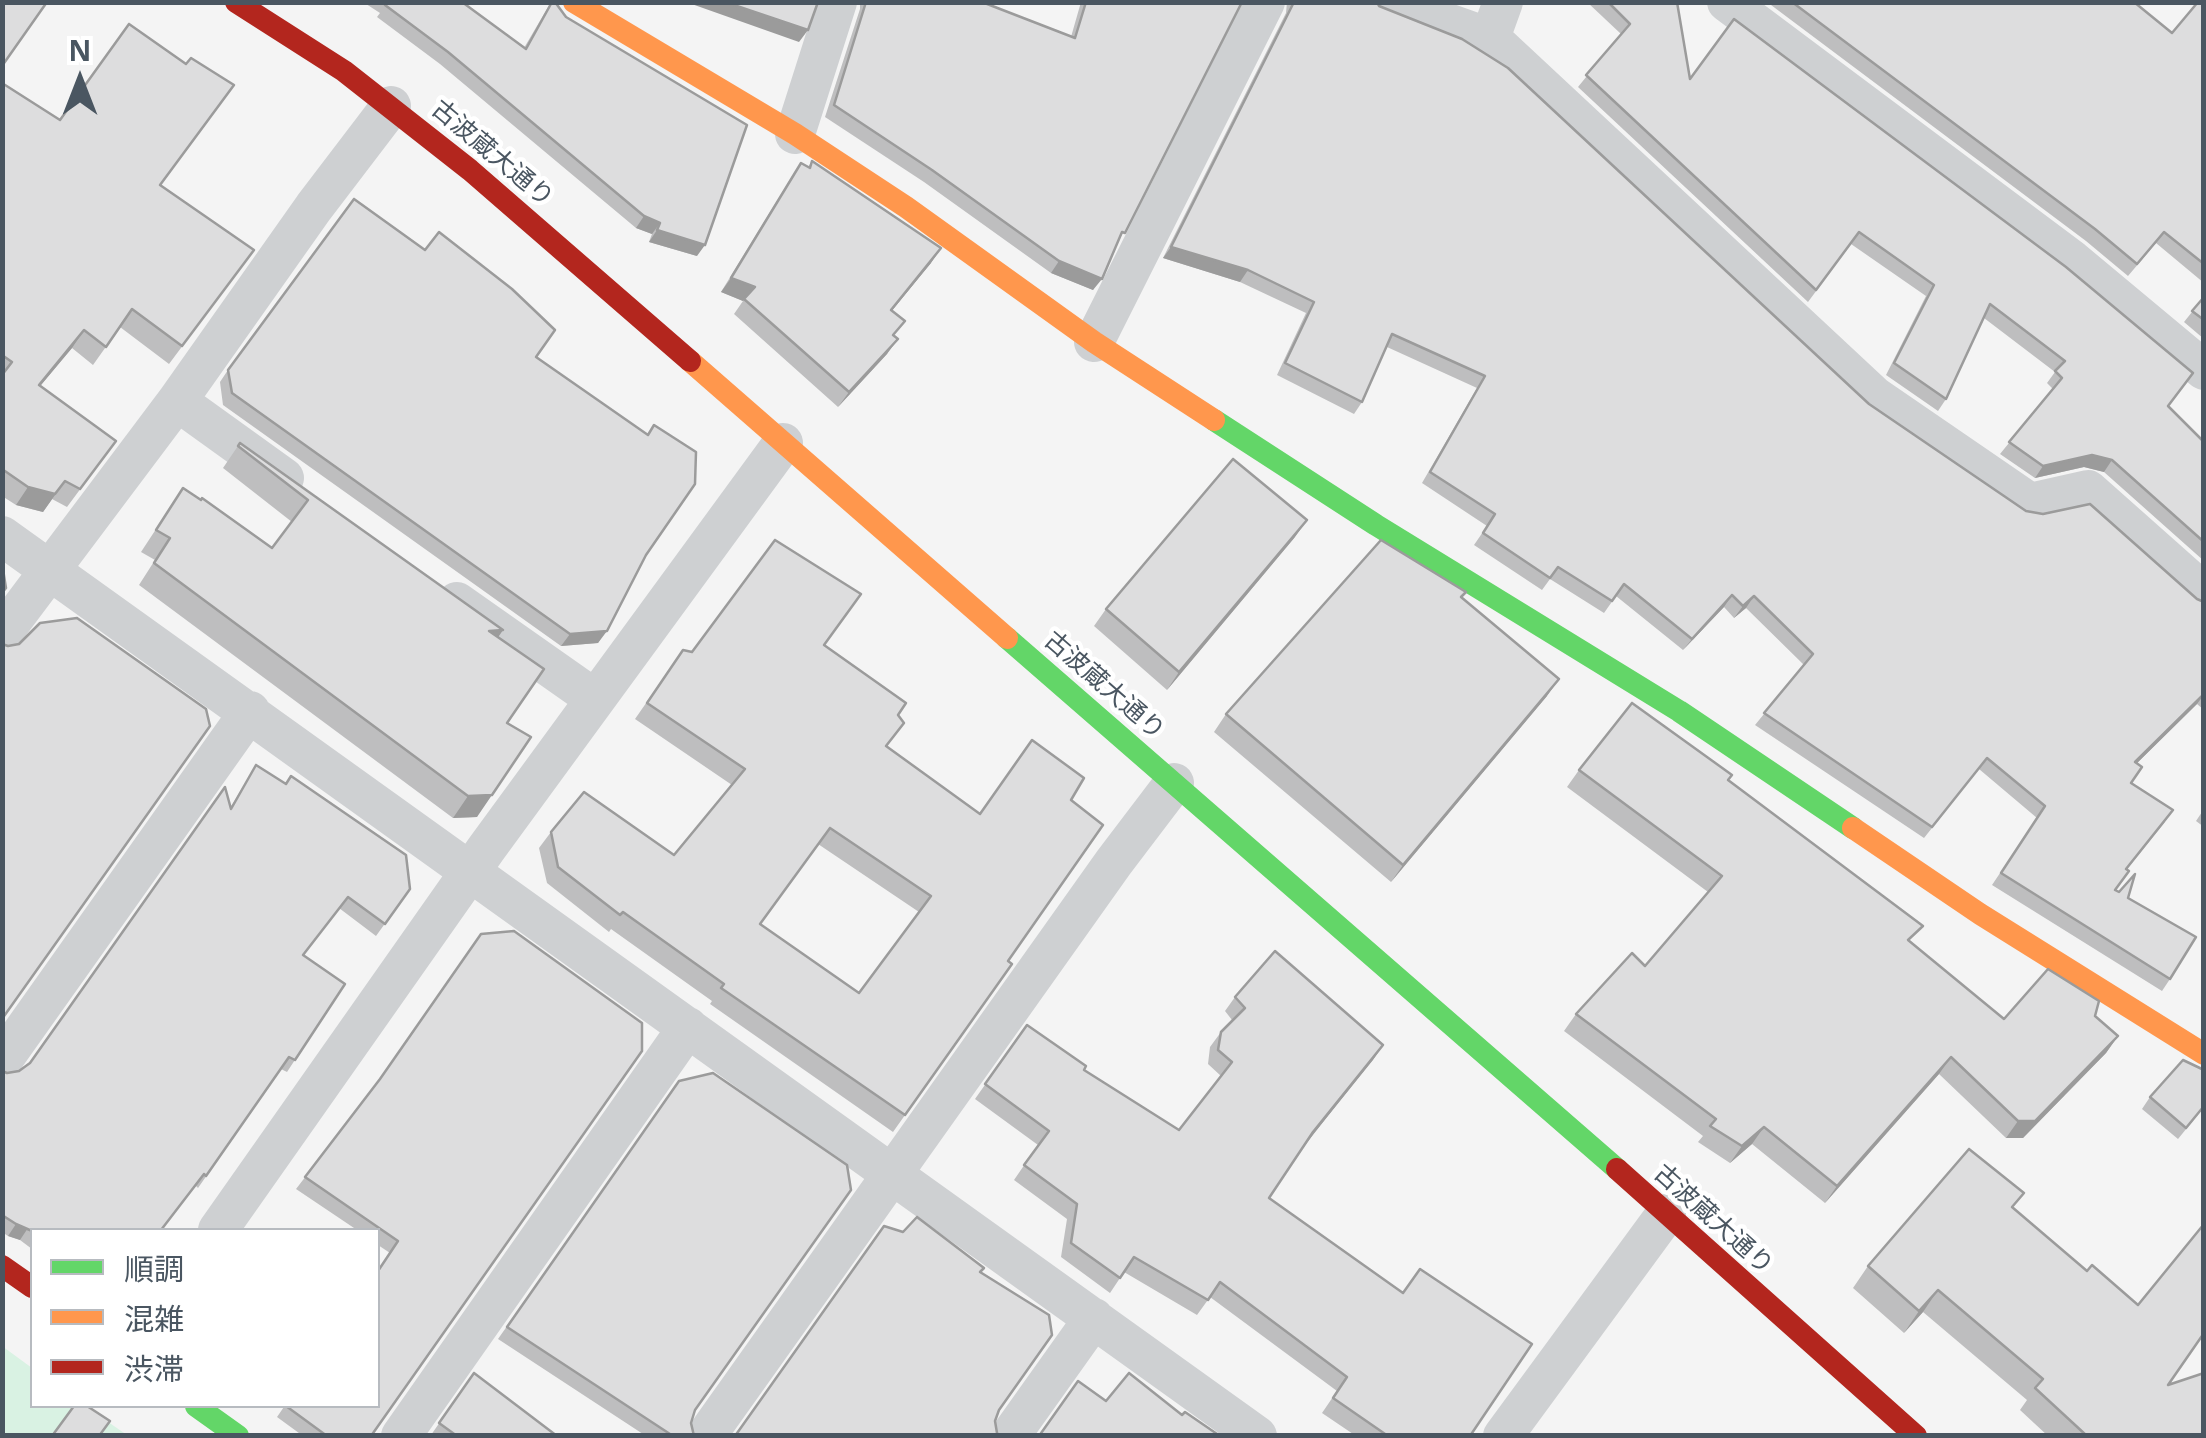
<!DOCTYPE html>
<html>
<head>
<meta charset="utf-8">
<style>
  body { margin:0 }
  #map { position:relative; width:2206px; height:1438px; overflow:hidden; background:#f4f4f4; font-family:"Open Sans","Noto Sans JP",sans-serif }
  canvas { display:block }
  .frame { position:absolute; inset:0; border:5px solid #4a5661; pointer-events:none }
  .legend { position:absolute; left:30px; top:1228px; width:350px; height:180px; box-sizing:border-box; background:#fff; border:2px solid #b7bbc0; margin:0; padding:12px 18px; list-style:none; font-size:30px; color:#4a5661 }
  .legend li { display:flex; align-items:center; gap:20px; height:50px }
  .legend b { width:50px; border:2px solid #b7bbc0 }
  .north { position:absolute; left:30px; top:30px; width:100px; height:100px; -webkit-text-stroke:8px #fff; paint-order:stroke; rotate:0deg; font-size:28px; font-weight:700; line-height:40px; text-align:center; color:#4a5661 }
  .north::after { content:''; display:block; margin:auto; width:35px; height:45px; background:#4a5661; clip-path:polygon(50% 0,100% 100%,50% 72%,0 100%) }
</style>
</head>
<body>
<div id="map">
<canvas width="2206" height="1438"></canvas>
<div class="frame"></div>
<ul class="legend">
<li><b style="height:12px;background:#63d668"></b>順調</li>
<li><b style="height:12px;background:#ff974d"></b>混雑</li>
<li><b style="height:12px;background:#b3261e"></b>渋滞</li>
</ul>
<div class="north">N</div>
</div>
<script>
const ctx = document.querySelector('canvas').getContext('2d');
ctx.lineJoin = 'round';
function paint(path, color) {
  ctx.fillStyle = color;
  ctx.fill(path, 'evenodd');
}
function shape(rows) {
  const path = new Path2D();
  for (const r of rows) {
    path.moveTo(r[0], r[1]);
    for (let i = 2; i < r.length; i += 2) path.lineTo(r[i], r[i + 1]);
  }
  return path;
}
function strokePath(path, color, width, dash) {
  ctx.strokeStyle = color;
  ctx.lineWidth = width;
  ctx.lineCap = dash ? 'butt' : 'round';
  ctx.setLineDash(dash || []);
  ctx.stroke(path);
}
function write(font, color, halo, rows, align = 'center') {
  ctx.font = font + ' "Open Sans","Noto Sans JP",sans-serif';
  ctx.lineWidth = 9;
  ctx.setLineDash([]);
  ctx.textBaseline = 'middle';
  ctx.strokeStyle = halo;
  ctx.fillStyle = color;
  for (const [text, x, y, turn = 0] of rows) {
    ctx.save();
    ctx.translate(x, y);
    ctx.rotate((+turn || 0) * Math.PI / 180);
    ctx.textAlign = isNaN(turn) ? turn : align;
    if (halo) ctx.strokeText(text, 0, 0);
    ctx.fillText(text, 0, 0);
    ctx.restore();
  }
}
const green = shape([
  [2,1346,32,1368,32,1406,85,1406,127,1435,3,1435]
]);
const street = shape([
  [1388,2,1490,38,1874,396,2030,503,2088,490,2204,593],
  [1727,2,2072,260,2204,370],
  [1490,38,1503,2],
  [795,134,837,2],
  [1094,342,1265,2],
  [177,401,284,478],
  [2,536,1257,1436],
  [457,602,595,699],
  [2,634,177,401,314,207,391,106],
  [2,1061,250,711],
  [218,1230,486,849,783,443],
  [401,1436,688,1027],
  [706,1436,1114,862,1174,783],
  [1010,1436,1094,1318],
  [1503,1436,1666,1214]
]);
const fast = shape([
  [1214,420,1376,525,1679,711,1853,828],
  [1007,638,1617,1169],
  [196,1406,238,1436]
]);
const slow = shape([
  [574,2,795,134,906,207,1094,342,1214,420],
  [690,361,1007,638],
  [1853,828,1980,914,2204,1054]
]);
const jam = shape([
  [236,2,344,71,470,170,690,361],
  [1617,1169,1916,1436],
  [2,1266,32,1287]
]);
const wall = shape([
  [363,2,462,2,524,48,551,2,697,256,649,242,652,234,636,228,440,64,377,17,380,13],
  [860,2,982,2,1071,37,1081,2,1242,2,1093,290,1051,273,924,182,825,117,860,9],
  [1287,2,1377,2,1379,6,1869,404,2026,511,2204,602,2204,710,2197,704,2137,763,2131,783,2165,822,2127,869,2115,890,2128,898,2170,979,2162,991,1992,885,2037,818,1979,769,1924,838,1755,725,1804,665,1746,608,1734,618,1724,607,1683,650,1616,596,1604,613,1550,579,1542,590,1474,545,1487,526,1422,483,1477,388,1387,347,1362,402,1354,414,1277,375,1306,313,1240,282,1163,258,1286,13],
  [1587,2,1677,2,1690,79,2168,406,2204,442,2204,561,2104,472,2084,467,2035,478,2000,454,2053,389,2047,383,2055,372,1984,318,1946,399,1938,411,1886,375,1926,296,1851,244,1808,302,1578,87,1621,34],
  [1767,2,2134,2,2172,33,2204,5,2204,283,2156,243,2128,276,2086,241],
  [2,83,161,185,254,250,169,364,120,327,93,365,72,348,40,386,116,441,67,507,52,499,43,512,16,505,2,496],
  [812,161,931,263,892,310,894,336,887,354,838,407,734,314,743,301,721,292,791,178,801,163,808,167],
  [2204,297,2204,339,2184,322],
  [536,357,646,555,598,643,561,646,223,405,220,382,228,370],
  [240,443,503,630,498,637,507,723,477,817,453,818,139,585,155,560,141,552,183,488,272,548,292,522,223,468],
  [1295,537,1167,690,1094,626,1106,609],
  [1461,598,1547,696,1391,882,1214,732,1226,714],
  [824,645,898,715,887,746,980,814,1071,800,1008,961,1012,964,893,1132,710,1004,712,1001,611,929,609,932,547,883,539,848,551,832,674,855,732,785,635,719,683,650,692,652],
  [818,844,919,912,859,993,760,925],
  [256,765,410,889,376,936,339,908,303,955,345,984,287,1072,281,1069,198,1188,196,1186,32,1230,32,1249,20,1240,8,1236,2,1232,2,1071,7,1073,19,1071,30,1063,230,808],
  [1579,770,1728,780,1911,942,2004,1019,2095,1016,2118,1036,2106,1053,2023,1138,2006,1138,1939,1074,1825,1203,1752,1144,1730,1163,1698,1142,1703,1136,1564,1031,1576,1014,1645,966,1708,892,1567,787],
  [2204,809,2204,827,2196,821],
  [481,934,371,1436,303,1436,277,1417,390,1253,378,1245,378,1230,357,1230,296,1189,380,1080],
  [1235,997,1383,1045,1306,1144,1269,1198,1470,1436,1356,1436,1322,1413,1337,1391,1210,1297,1197,1315,1124,1272,1110,1293,1061,1257,1067,1219,1014,1180,1038,1145,975,1099,1027,1025,1084,1070,1179,1130,1221,1076,1208,1064,1210,1047,1221,1032,1232,1020,1225,1011],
  [2204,1070,2204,1107,2178,1139,2142,1109,2150,1097],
  [679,1081,695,1410,691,1423,694,1436,646,1436,498,1339],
  [2013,1208,2168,1385,2204,1436,2048,1436,2020,1410,2027,1400,1923,1312,1904,1333,1853,1288,1868,1266],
  [474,1373,557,1436,431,1435]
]);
const shadedWall = shape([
  [686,2,725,2,808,30,799,42],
  [644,216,660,223,652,234,636,228],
  [657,230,705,245,697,256,649,242],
  [1171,247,1248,270,1240,282,1163,258],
  [941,248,931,263,881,324,891,310],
  [1059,261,1102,279,1093,290,1051,273],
  [731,278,755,287,743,301,721,292],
  [84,330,72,348,26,403,39,385],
  [898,339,887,354,838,407,849,392],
  [2092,455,2112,460,2104,472,2084,467,2035,478,2043,466],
  [65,481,43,512,16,505,28,487],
  [1307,520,1295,537,1167,690,1179,672],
  [1732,595,1724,607,1683,650,1692,639],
  [1754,596,1746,608,1734,618,1743,606],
  [503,630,488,652,489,631],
  [607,631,598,643,561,646,570,634],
  [1559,679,1547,696,1391,882,1403,865],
  [2204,694,2197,704,2127,773,2135,762],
  [492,795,477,817,453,818,468,796],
  [2118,1036,2106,1053,2023,1138,2006,1138,2018,1121],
  [1383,1045,1373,1060,1303,1147,1313,1132],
  [1951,1057,1939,1074,1825,1203,1837,1186],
  [1764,1127,1752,1144,1730,1163,1742,1146],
  [16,1224,28,1228,20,1240,8,1236],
  [1938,1290,1923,1312,1904,1333,1919,1311]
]);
const building = shape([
  [2,2,47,2,2,66,2,2],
  [387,2,462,2,526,49,552,2,555,2,566,17,747,125,705,245,657,230,660,223,644,216,448,52,385,5,387,2],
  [725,2,818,2,808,30,725,2],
  [866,2,982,2,1075,38,1086,2,1242,2,1125,233,1122,232,1102,279,1059,261,932,170,834,105,866,2],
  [1294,2,1377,2,1379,6,1462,39,1508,68,1869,404,2026,511,2043,514,2090,504,2197,599,2204,602,2204,694,2135,762,2142,767,2131,783,2173,810,2126,869,2129,871,2115,890,2119,892,2135,874,2128,898,2196,937,2170,979,2001,873,2045,806,1987,758,1932,827,1764,713,1813,654,1754,596,1743,606,1732,595,1692,639,1624,584,1612,601,1558,567,1550,578,1483,533,1495,514,1430,472,1485,376,1392,334,1362,402,1285,363,1314,302,1248,270,1171,247,1294,2],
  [1608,2,1677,2,1690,79,1734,19,2066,267,2193,373,2168,406,2204,442,2204,542,2112,460,2092,455,2043,466,2009,442,2062,378,2055,371,2065,361,1990,304,1946,399,1894,363,1934,285,1859,232,1816,290,1586,75,1630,24,1608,2],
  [1792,2,2134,2,2172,33,2198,2,2200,2,2204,5,2204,264,2164,232,2137,264,2095,229,1792,2],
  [129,24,186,64,191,58,234,85,160,185,254,250,182,346,132,309,106,347,84,330,39,385,116,441,80,489,65,481,55,494,28,487,2,469,2,375,12,362,2,355,2,83,60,120,129,24],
  [812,161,941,248,891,310,905,321,893,335,898,339,849,392,744,299,755,287,731,278,801,163,810,168,812,161],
  [354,199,425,250,439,232,512,289,555,330,536,357,648,435,654,425,696,452,695,484,646,555,607,631,570,634,232,393,228,370,354,199],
  [2204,297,2204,320,2192,311,2204,297],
  [240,443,503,630,489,631,544,669,507,723,531,737,492,795,468,796,154,563,170,538,156,530,183,488,201,500,202,498,272,548,308,500,238,446,240,443],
  [1233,459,1307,520,1179,672,1106,609,1233,459],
  [775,540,861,594,824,645,906,703,898,715,904,723,886,746,980,814,1032,740,1084,778,1071,800,1103,825,1008,961,1012,964,905,1115,721,988,724,984,623,912,620,915,558,867,551,832,584,792,674,855,745,769,647,703,683,650,692,652,775,540],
  [830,828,931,896,859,993,760,924,830,828],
  [1381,540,1466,592,1461,597,1559,679,1403,865,1226,714,1381,540],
  [2,563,6,588,2,593,2,563],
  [77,618,206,709,210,726,2,1019,2,644,8,646,19,644,40,623,77,618],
  [1632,703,1732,775,1728,780,1923,926,1908,940,2004,1019,2048,969,2099,1001,2095,1016,2118,1036,2035,1121,2018,1121,1951,1057,1837,1186,1764,1127,1742,1146,1710,1126,1716,1119,1576,1014,1632,953,1645,966,1722,876,1579,770,1632,703],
  [256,765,286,784,291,776,406,855,410,889,385,924,348,897,303,955,345,984,295,1060,289,1057,206,1176,204,1174,161,1230,32,1231,16,1224,2,1215,2,1071,7,1073,19,1071,30,1063,225,787,231,809,256,765],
  [514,931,642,1023,642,1051,371,1436,327,1436,286,1406,378,1406,378,1271,398,1241,305,1177,380,1079,481,934,514,931],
  [1275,951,1383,1045,1313,1132,1269,1198,1403,1293,1420,1269,1532,1344,1470,1436,1388,1436,1333,1398,1347,1377,1220,1282,1208,1300,1134,1257,1120,1278,1071,1243,1077,1204,1024,1165,1049,1131,985,1084,1027,1025,1086,1066,1084,1070,1179,1130,1232,1062,1218,1050,1221,1032,1245,1008,1235,997,1275,951],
  [2183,1060,2204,1070,2204,1106,2186,1128,2150,1097,2183,1060],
  [713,1073,847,1165,851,1190,695,1410,691,1423,694,1436,673,1436,507,1327,679,1081,713,1073],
  [1969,1149,2024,1193,2012,1207,2087,1271,2092,1265,2138,1305,2204,1224,2204,1333,2168,1385,2204,1373,2204,1436,2087,1436,2035,1388,2043,1379,1938,1290,1919,1311,1868,1266,1969,1149],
  [917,1217,984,1268,980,1272,1049,1315,1052,1335,999,1410,995,1421,997,1433,999,1436,735,1436,884,1226,903,1232,917,1217],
  [474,1373,557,1436,457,1436,439,1423,474,1373],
  [1129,1373,1182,1415,1185,1412,1220,1436,1039,1436,1078,1381,1106,1401,1129,1373],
  [74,1406,87,1406,110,1421,99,1436,52,1436,74,1406]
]);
const streetNames = [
  ["古波蔵大通り",492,154,40],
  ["古波蔵大通り",1104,686,41],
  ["古波蔵大通り",1713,1220,42]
];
paint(green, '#d9f2e3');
strokePath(street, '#ced0d2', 40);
strokePath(fast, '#63d668', 22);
strokePath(slow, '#ff974d', 22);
strokePath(jam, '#b3261e', 22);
paint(wall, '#bebebf');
paint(shadedWall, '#9b9b9b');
paint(building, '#ddddde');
strokePath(building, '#9b9b9b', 2.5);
write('25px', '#4a5661', '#fff', streetNames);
</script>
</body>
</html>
